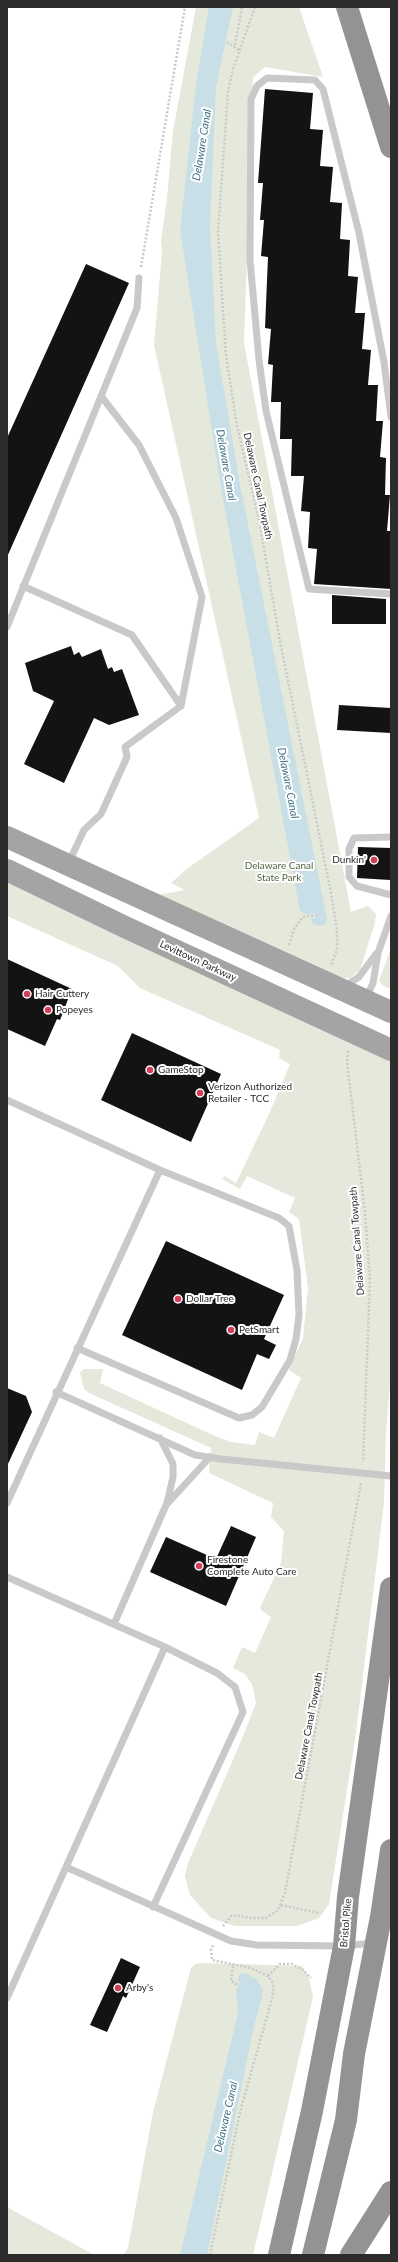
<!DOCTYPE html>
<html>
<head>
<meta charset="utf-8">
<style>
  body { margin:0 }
  #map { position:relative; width:398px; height:2262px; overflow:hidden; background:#fff; font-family:Lato,sans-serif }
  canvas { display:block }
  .frame { position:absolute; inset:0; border:8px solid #2c2c2c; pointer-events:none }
</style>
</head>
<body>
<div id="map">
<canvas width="398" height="2262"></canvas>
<div class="frame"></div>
</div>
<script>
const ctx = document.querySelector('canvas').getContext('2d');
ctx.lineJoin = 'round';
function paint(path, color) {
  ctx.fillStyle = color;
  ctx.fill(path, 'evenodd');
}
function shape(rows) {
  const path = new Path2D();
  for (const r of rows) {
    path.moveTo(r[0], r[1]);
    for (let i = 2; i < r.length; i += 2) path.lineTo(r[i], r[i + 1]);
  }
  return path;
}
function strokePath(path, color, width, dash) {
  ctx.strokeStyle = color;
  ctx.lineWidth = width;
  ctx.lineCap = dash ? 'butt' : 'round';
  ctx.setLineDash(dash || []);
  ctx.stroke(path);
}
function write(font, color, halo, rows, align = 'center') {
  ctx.font = font + ' Lato,sans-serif';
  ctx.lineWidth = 4;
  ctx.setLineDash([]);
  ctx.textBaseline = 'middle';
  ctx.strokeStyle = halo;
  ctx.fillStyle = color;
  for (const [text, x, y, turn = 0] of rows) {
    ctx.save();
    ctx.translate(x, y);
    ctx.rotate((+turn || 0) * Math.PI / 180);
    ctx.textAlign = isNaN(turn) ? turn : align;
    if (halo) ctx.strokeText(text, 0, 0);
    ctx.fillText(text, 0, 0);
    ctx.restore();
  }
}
const green = shape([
  [196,7,299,7,323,77,265,67,253,77,244,343,351,912,368,906,376,914,375,923,360,970,350,978,339,979,158,895,185,890,171,883,188,868,259,818,154,345,162,251,161,241,167,198,173,131],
  [7,879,391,1060,391,1372,386,1432,384,1503,356,1733,329,1904,319,1918,297,1926,235,1926,211,1918,190,1895,185,1876,188,1863,242,1739,256,1703,252,1684,245,1674,233,1668,242,1647,255,1653,271,1617,262,1611,260,1608,281,1563,284,1531,271,1517,273,1503,209,1473,211,1448,89,1393,84,1389,80,1373,84,1369,103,1369,100,1383,215,1436,231,1442,255,1445,259,1432,274,1438,301,1378,289,1370,303,1338,308,1288,299,1219,289,1212,295,1198,247,1176,240,1189,222,1179,225,1176,236,1183,269,1114,290,1064,279,1058,280,1050,140,988,118,966,7,916],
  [391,948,391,989,383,986,379,981],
  [202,1963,302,1966,309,1978,313,1997,253,2255,123,2255,128,2248,153,2112,191,1968,195,1964],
  [7,2207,94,2255,7,2255]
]);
const water = shape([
  [209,7,233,7,216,87,210,225,216,343,240,484,327,919,326,924,319,926,312,923,311,918,316,918,315,913,306,914,300,911,222,494,180,230,196,84],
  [240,1973,247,1974,257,1980,263,1990,261,2001,254,2026,207,2255,180,2255,238,2013,236,1990,240,1983,238,1980]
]);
const building = shape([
  [265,89,313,93,310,129,323,130,320,166,333,167,330,202,342,203,340,239,350,240,348,276,358,277,355,313,365,313,362,349,371,350,368,385,378,385,376,421,383,421,380,457,386,458,385,495,390,495,387,531,391,531,391,589,314,584,317,549,308,548,310,512,301,511,304,476,291,476,292,439,280,439,281,402,271,402,273,365,268,364,271,329,265,328,268,257,261,256,264,220,260,220,263,183,258,183],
  [86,264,129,283,7,557,7,438],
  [332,595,386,599,386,624,332,624],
  [71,646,74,655,79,652,82,657,101,649,108,669,112,667,114,672,122,669,139,715,109,725,94,718,64,783,24,764,54,701,33,691,25,663],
  [339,705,391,708,391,733,337,730],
  [358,847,391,848,390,880,357,878],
  [7,959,72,989,60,1020,57,1019,45,1046,7,1029],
  [132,1033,221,1074,191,1142,101,1100],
  [166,1241,284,1295,264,1339,276,1345,269,1359,257,1354,242,1390,122,1335],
  [7,1388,26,1396,32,1412,7,1466],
  [231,1526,256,1537,226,1606,150,1572,166,1537,216,1559],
  [121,1958,140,1967,126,1998,123,1996,107,2032,90,2025]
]);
const path = shape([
  [255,7,233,69,228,91,218,232,226,356,237,426,259,520,280,641,331,893,337,930,337,949,331,966],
  [227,42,239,50],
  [235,45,242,7],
  [141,267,185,7],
  [289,945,294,929,303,917,316,915],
  [348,1051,347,1062,365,1212,370,1280,363,1462],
  [281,1905,319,1913],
  [223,1926,232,1915,252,1918,266,1918,278,1910,285,1893,361,1483],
  [233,1966,231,1981,239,1986],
  [268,1976,280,1964,292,1964,303,1970,311,1978],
  [210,2255,240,2112,273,1995,273,1983,268,1976,251,1968,212,1960,211,1949,214,1944]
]);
const lane = shape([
  [101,396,139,445,176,518,202,597,181,706],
  [391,417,384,362,359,233,323,89,315,80,267,78,257,86,251,99,250,260,259,360,266,411,309,589,391,594],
  [23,586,132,635,181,706,125,747,127,757,101,814,84,830,69,862],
  [7,627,137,308,139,278],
  [391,837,354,838,349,849,349,877,357,886,391,895],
  [345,986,359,977,376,954],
  [366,999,373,983,378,953,391,916],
  [7,1100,160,1170,279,1218,289,1226,297,1270,299,1315,296,1339,290,1360,262,1407,252,1415,239,1418,77,1348],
  [56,1392,195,1455,221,1459,391,1476],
  [7,1503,160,1170],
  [168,1503,210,1457],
  [7,1577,165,1647,217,1673,235,1687,243,1712,153,1907],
  [114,1624,167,1503,173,1477,173,1464,160,1438],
  [66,1867,231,1941,257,1945,344,1946,373,1943],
  [7,1998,165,1647]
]);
const primary = shape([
  [7,837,391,1012],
  [7,870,127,928,391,1050]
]);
const highway = shape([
  [347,7,391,147],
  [279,2255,312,2111,344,1946,348,1897,391,1588],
  [313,2255,346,2120,354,2054,381,1917,391,1850],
  [351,2255,391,2192]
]);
const markers = [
  [374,860,4,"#d43e58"],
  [27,994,4,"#d43e58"],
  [48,1010,4,"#d43e58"],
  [150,1070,4,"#d43e58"],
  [200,1093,4,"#d43e58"],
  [178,1299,4,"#d43e58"],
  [231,1330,4,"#d43e58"],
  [199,1566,4,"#d43e58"],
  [118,1988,4,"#d43e58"]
];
const streetNames = [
  ["Delaware Canal Towpath",258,486,78],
  ["Levittown Parkway",198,961,25],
  ["Delaware Canal Towpath",357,1241,-94],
  ["Delaware Canal Towpath",309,1726,-79],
  ["Bristol Pike",346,1923,-85]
];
const poiNames = [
  ["Dunkin'",366,860,"right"],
  ["Hair Cuttery",35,994],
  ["Popeyes",56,1010],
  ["GameStop",158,1070],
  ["Verizon Authorized",208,1087],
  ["Retailer - TCC",208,1099],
  ["Dollar Tree",186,1299],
  ["PetSmart",239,1330],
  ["Firestone",207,1560],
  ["Complete Auto Care",207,1572],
  ["Arby's",126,1988]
];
const parkNames = [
  ["Delaware Canal",279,866],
  ["State Park",279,878]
];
const waterNames = [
  ["Delaware Canal",202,145,-81],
  ["Delaware Canal",226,465,80],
  ["Delaware Canal",288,783,79],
  ["Delaware Canal",226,2117,-77]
];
paint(green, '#e4e9db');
paint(water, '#c9dfe7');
paint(building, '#131313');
strokePath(path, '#c9c9c9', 2.5, [2, 2]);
strokePath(lane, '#c9c9c9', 7);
strokePath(primary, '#a4a4a4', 22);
strokePath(highway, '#939393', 22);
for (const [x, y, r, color] of markers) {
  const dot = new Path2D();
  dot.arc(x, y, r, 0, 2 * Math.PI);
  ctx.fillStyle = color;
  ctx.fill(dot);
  strokePath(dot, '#fff', 1.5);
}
write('10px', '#2c2c2c', '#fff', streetNames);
write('10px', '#2c2c2c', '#fff', poiNames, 'left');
write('10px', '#54643e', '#fff', parkNames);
write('italic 11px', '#427386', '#fff', waterNames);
</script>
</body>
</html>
